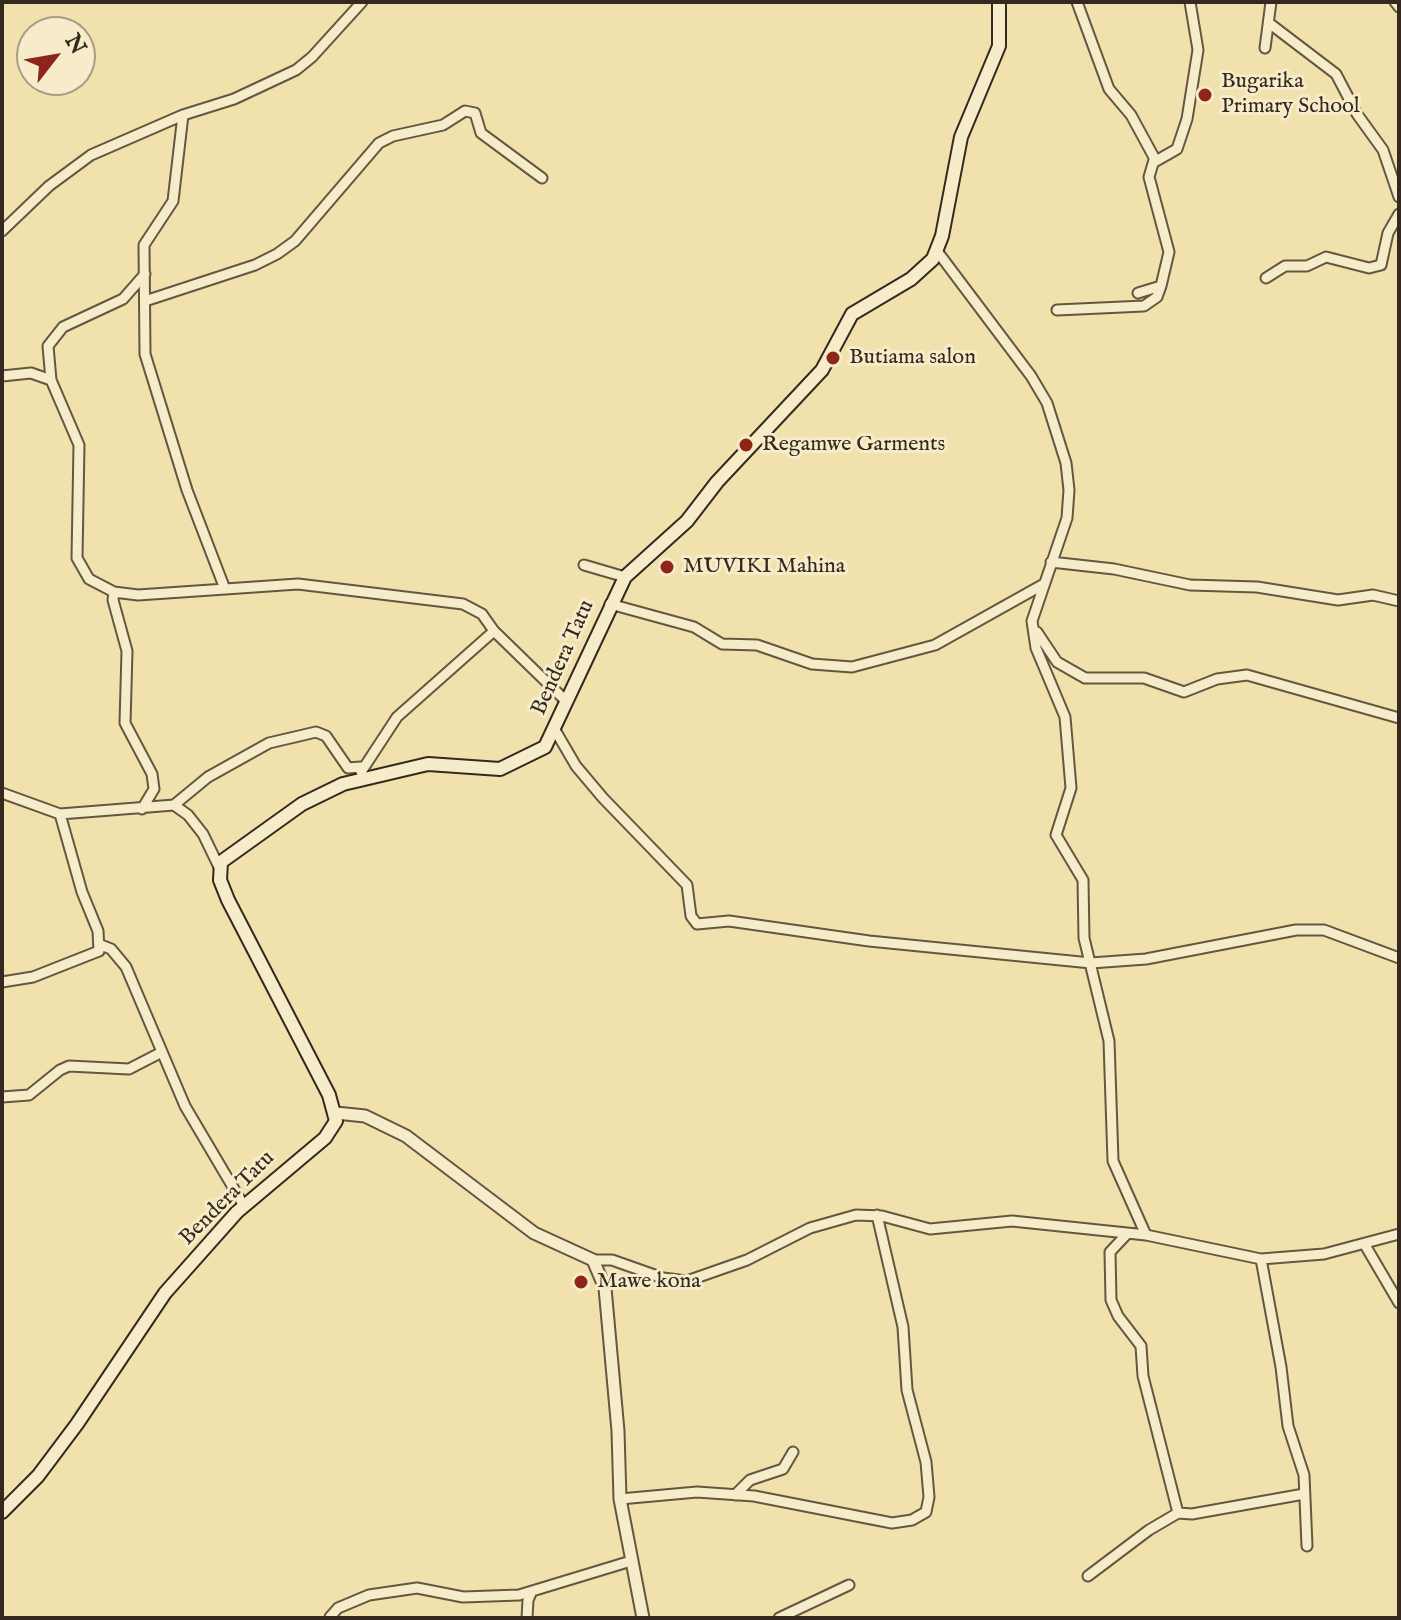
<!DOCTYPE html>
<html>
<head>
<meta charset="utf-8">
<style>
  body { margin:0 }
  #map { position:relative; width:1401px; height:1620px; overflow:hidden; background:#f1e1ac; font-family:"IM FELL English",serif }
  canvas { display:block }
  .frame { position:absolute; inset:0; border:4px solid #35291f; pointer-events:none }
  .north { position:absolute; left:16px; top:16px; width:80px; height:80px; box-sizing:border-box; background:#f6ecc9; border:2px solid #a99e85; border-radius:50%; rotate:59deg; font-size:22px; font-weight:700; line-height:32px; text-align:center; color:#35291f }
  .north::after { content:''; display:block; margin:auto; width:28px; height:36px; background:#8f2418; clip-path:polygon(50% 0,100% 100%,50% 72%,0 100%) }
</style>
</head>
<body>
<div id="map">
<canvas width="1401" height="1620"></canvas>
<div class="frame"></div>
<div class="north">N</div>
</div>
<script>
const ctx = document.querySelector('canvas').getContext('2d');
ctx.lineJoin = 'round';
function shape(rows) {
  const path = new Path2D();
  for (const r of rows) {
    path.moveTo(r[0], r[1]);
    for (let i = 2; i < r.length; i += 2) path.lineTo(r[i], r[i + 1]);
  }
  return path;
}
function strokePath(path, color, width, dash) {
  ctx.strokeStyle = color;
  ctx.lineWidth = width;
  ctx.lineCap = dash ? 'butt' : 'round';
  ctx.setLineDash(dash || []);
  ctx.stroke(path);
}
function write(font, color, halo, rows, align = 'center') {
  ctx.font = font + ' "IM FELL English",serif';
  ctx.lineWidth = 6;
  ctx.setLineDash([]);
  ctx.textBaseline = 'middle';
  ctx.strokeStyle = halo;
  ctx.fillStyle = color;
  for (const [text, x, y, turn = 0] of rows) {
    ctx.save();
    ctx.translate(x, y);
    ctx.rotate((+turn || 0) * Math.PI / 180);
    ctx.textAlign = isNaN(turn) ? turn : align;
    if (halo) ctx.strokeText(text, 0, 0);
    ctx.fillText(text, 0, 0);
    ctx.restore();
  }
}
const minor = shape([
  [1077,2,1109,89,1131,115,1156,161,1177,149,1187,119,1198,50,1190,2],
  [1395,2,1399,7],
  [1269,23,1336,74,1357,114,1383,150,1399,197],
  [1265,48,1271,2],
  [183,115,173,201,144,245,145,354,187,490,225,589],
  [2,231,49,186,91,155,183,115,234,99,296,70,312,57,362,2],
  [937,251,1031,376,1047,403,1066,463,1069,490,1067,518,1032,621,1036,648,1065,717,1071,788,1056,835,1083,880,1084,938,1109,1041,1113,1161,1146,1235],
  [145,274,123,299,63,327,48,346,51,380,79,445,77,558,89,579,114,592,138,595,298,584,463,604,482,614,494,631,567,702],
  [1266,278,1285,266,1307,266,1326,257,1369,268,1381,265,1388,233,1399,214],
  [1138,293,1161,286,1169,252,1149,177,1154,160],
  [145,301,255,265,277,254,295,241,379,143,393,136,443,125,465,111,475,113,481,133,542,178],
  [1057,310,1144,306,1157,297,1161,286],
  [2,376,31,373,51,380],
  [1051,562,1114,569,1190,585,1257,587,1338,600,1373,595,1399,601],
  [584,565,625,577],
  [114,592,113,600,127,651,125,723,152,774,154,789,142,809],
  [610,604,694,627,722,644,757,645,812,664,852,667,935,645,1044,584],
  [1037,632,1057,662,1085,678,1144,678,1184,692,1217,679,1247,675,1399,718],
  [555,730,576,766,603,798,687,885,691,916,697,924,729,921,869,941,1091,963,1146,959,1296,930,1324,930,1399,958],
  [361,772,397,717,494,631],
  [2,793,60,814,174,805,188,815,203,834,219,867],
  [174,805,208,777,269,743,299,736,316,732,326,736,348,768,361,767],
  [101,945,111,949,126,967,185,1106,244,1206],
  [2,982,33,977,99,951,98,931,82,892,60,814],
  [2,1097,29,1095,60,1070,69,1066,129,1069,162,1052],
  [1127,1234,1110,1252,1111,1300,1118,1316,1141,1346,1143,1376,1178,1513],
  [1365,1245,1399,1303],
  [1261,1259,1281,1367,1288,1426,1304,1475,1307,1546],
  [593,1260,612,1260,663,1278,687,1281,747,1260,810,1228,856,1215,882,1216,930,1229,1012,1221,1146,1235,1261,1259,1324,1254,1399,1234],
  [735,1495,750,1480,783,1469,793,1452],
  [620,1499,697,1492,754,1496,892,1523,912,1520,926,1512,929,1497,926,1462,907,1390,903,1327,877,1215],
  [1088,1576,1149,1530,1178,1513,1192,1514,1304,1494],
  [330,1617,338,1608,369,1595,417,1588,463,1597,519,1595,631,1561],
  [527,1618,528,1600,532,1591],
  [779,1618,849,1585]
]);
const tertiary = shape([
  [336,1113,365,1116,406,1136,534,1233,593,1260,605,1288,618,1431,620,1499,643,1618]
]);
const secondary = shape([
  [2,1512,38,1476,77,1424,165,1293,237,1212,325,1138,336,1121,329,1095,228,900,220,880,221,862,302,804,343,784,428,764,500,769,545,747,625,577,687,521,717,482,822,370,852,314,911,279,933,259,942,236,961,137,999,46,999,2]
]);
const markers = [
  [1205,95,8,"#8f2418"],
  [833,358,8,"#8f2418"],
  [746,445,8,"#8f2418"],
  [667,567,8,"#8f2418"],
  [581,1282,8,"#8f2418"]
];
const poiNames = [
  ["Bugarika",1221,82],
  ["Primary School",1221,107],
  ["Butiama salon",849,358],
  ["Regamwe Garments",762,445],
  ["MUVIKI Mahina",683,567],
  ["Mawe kona",597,1282]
];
const streetNames = [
  ["Bendera Tatu",564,658,-66],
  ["Bendera Tatu",228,1199,-45]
];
strokePath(minor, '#645742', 13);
strokePath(tertiary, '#645742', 15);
strokePath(secondary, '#35291f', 16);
strokePath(minor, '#f6ecc9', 9);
strokePath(tertiary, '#f6ecc9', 11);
strokePath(secondary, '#f6ecc9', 12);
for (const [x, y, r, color] of markers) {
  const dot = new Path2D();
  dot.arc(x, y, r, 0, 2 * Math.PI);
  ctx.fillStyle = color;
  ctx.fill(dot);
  strokePath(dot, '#f6ecc9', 3);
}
write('22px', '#35291f', '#f6ecc9', poiNames, 'left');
write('22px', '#35291f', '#f6ecc9', streetNames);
</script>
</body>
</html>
